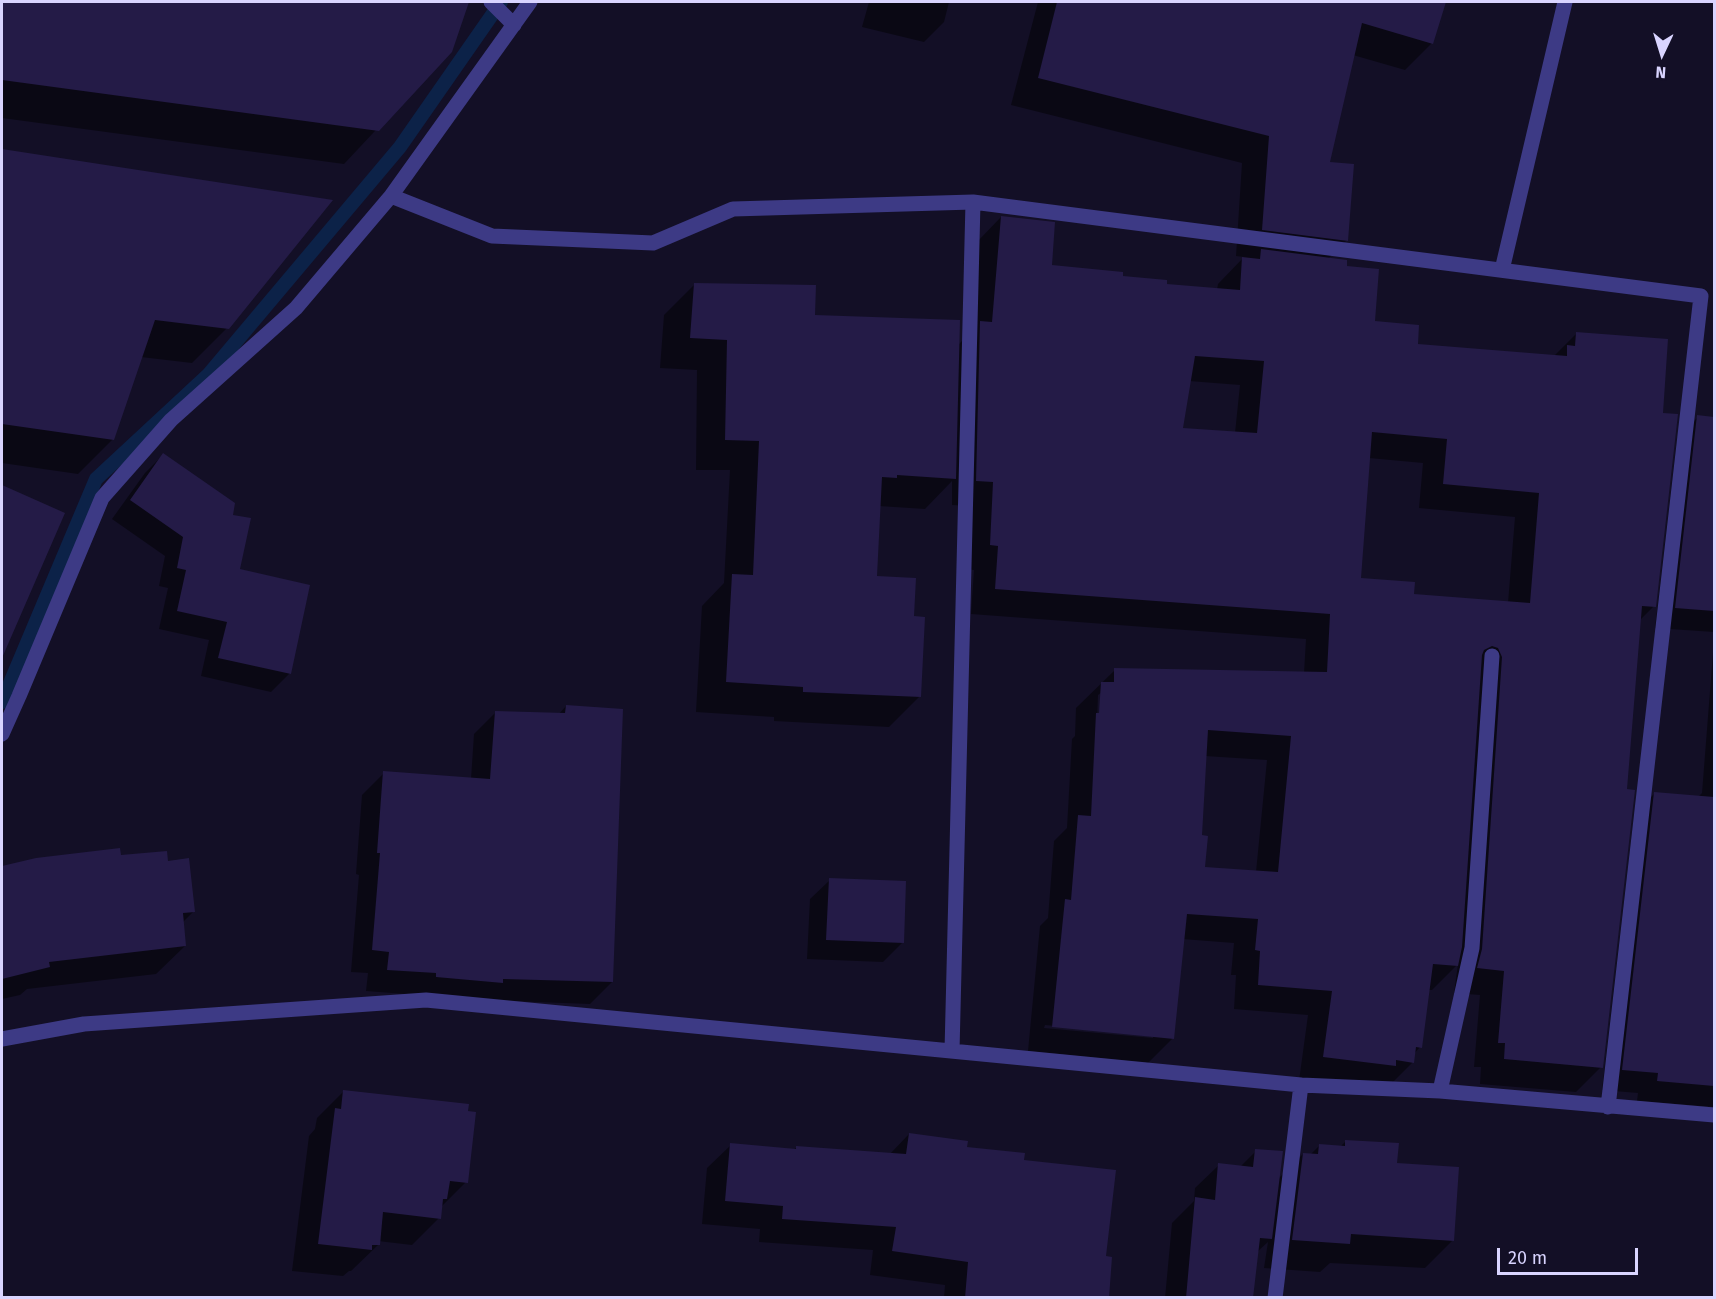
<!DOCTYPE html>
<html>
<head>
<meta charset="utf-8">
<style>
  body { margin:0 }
  #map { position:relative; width:1716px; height:1299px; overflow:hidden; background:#130f26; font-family:"Fira Sans",sans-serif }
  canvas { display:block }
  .frame { position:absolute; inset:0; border:3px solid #d9d4ff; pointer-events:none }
  .north { position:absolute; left:1632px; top:24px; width:60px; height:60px; -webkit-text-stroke:4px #130f26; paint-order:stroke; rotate:184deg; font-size:16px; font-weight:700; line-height:24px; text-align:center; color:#d9d4ff }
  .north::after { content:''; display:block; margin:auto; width:21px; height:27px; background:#d9d4ff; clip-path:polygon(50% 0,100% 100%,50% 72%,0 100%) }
  .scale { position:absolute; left:1497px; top:1248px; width:141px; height:27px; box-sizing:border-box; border:3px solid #d9d4ff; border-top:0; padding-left:8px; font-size:18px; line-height:21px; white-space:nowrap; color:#d9d4ff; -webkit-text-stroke:4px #130f26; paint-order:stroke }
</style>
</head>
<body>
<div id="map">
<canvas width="1716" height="1299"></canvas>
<div class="frame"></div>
<div class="north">N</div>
<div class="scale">20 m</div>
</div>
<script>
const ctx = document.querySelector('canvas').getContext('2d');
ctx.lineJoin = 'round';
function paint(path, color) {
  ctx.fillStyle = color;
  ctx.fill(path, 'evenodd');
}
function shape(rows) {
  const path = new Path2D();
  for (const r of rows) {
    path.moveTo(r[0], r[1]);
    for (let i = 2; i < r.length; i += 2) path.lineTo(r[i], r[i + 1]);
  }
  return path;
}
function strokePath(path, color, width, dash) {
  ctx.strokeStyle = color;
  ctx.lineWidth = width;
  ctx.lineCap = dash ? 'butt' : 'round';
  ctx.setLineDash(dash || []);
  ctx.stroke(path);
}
const shadow = shape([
  [2,2,467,2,450,51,344,164,2,118],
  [869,2,949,2,944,22,924,42,862,27],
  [1038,2,1444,2,1432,43,1405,70,1353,55,1328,163,1347,240,1328,259,1345,267,1374,323,1416,345,1553,357,1577,333,1661,414,1654,606,1639,621,1601,1067,1576,1092,1480,1084,1481,1067,1474,1067,1480,995,1454,993,1458,964,1432,990,1428,990,1420,1047,1413,1055,1412,1063,1388,1087,1299,1081,1308,1015,1234,1009,1236,975,1231,975,1234,943,1182,939,1173,1038,1148,1063,1028,1051,1040,926,1048,918,1054,841,1067,828,1072,739,1075,736,1076,708,1115,670,1304,673,1306,639,971,614,974,570,966,569,969,506,952,505,952,481,925,509,879,506,876,578,912,617,920,696,889,727,774,721,774,717,696,712,702,606,724,583,730,470,696,470,697,370,660,368,664,315,695,284,814,317,958,345,969,334,977,242,1001,217,1050,267,1165,285,1217,290,1218,284,1244,257,1236,256,1242,163,1011,105],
  [1189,381,1240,385,1235,433,1181,429],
  [1369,458,1423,463,1419,508,1515,517,1508,603,1412,595,1359,579],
  [1102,692,1100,721,1097,721,1098,695],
  [1205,756,1267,760,1256,872,1204,868,1200,837],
  [1045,1025,1153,1035,1153,1038,1044,1028],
  [2,151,331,201,227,328,192,363,141,357,113,439,78,474,2,463],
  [1698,417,1714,418,1714,632,1655,628,1677,438],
  [163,455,231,516,238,570,290,673,271,692,201,676,209,640,159,629,168,588,159,586,165,556,112,519,145,473],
  [2,487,63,513,2,655],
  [1714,640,1714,989,1711,1035,1714,1035,1714,1107,1637,1101,1638,1093,1602,1090,1634,814,1655,793,1698,797,1702,793],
  [566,706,612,982,590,1004,484,1000,366,991,368,973,351,972,359,875,356,874,362,795,384,773,471,779,474,734,496,712,558,715],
  [120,857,167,863,194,911,182,923,185,946,156,974,27,989,20,995,2,999,2,868,35,860],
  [830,880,902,943,883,962,807,959,810,899],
  [344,1091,466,1182,440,1208,439,1218,412,1245,378,1241,378,1245,351,1271,349,1271,343,1276,292,1271,309,1136,315,1129,317,1118],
  [909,1134,1023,1161,1105,1258,1107,1298,944,1298,945,1285,870,1275,873,1250,759,1242,760,1229,702,1224,707,1168,731,1145,793,1150,796,1148,890,1154],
  [1346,1141,1396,1164,1453,1240,1425,1268,1330,1263,1320,1272,1264,1268,1268,1242,1257,1252,1252,1298,1165,1298,1172,1223,1194,1201,1195,1188,1219,1165,1240,1167,1256,1151,1278,1179,1303,1154,1310,1155,1319,1146,1340,1147]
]);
const stream = shape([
  [2,702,96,479,208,375,400,147,501,2]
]);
const building = shape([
  [2,2,469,2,452,52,379,131,2,80],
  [1057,2,1446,2,1433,44,1362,23,1330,162,1354,164,1348,241,1262,230,1269,136,1038,78],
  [2,149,333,200,229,329,155,320,114,440,2,424],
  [1001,216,1055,222,1052,265,1123,272,1123,276,1167,280,1167,284,1240,290,1242,257,1260,259,1261,249,1347,260,1347,266,1379,269,1375,321,1419,325,1418,344,1567,356,1567,345,1575,346,1576,332,1668,339,1663,413,1678,414,1656,607,1642,606,1627,789,1635,790,1603,1068,1504,1059,1505,1043,1498,1043,1504,971,1477,968,1482,949,1502,657,1498,648,1492,646,1484,650,1482,655,1462,947,1458,966,1433,964,1422,1048,1416,1047,1414,1063,1396,1060,1396,1066,1323,1057,1332,991,1258,985,1260,951,1255,950,1258,919,1187,914,1174,1039,1052,1027,1065,899,1071,900,1078,815,1091,816,1096,713,1099,713,1101,682,1114,682,1114,668,1327,672,1330,614,995,589,998,546,990,545,993,482,976,481,980,321,992,322],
  [1195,356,1264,361,1257,433,1183,428],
  [1372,432,1447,439,1443,484,1539,493,1530,603,1414,594,1415,582,1361,578],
  [1208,730,1291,736,1278,872,1205,867,1208,836,1202,835],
  [694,283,816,285,815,315,960,320,956,479,897,475,897,478,882,477,877,576,916,578,914,616,925,617,921,697,803,692,803,687,726,682,732,574,753,575,759,441,725,440,727,340,690,338],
  [1697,415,1714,417,1714,611,1675,608],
  [163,453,235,503,233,515,251,518,240,569,310,585,291,674,218,658,227,622,177,611,186,570,177,568,183,537,130,500],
  [2,485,65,513,2,658],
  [566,705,623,709,613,982,503,979,503,983,436,977,436,973,387,970,389,952,372,950,380,853,377,853,383,771,490,779,495,711,565,713],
  [1654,792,1714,797,1714,1086,1657,1081,1658,1073,1622,1070],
  [120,848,121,855,167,851,168,861,189,858,195,912,183,913,186,946,49,962,50,967,2,979,2,866,36,858],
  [829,878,906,881,904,943,826,940],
  [343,1090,469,1104,468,1111,476,1112,468,1183,450,1181,447,1199,443,1199,441,1219,383,1212,380,1245,372,1245,372,1250,318,1244,335,1108,341,1109],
  [909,1133,968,1141,967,1147,1025,1153,1024,1160,1116,1170,1106,1256,1112,1257,1109,1298,965,1298,968,1262,892,1251,896,1227,782,1219,783,1206,725,1201,730,1143,796,1149,796,1146,906,1154],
  [1345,1140,1399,1143,1397,1163,1459,1167,1454,1241,1351,1234,1350,1244,1292,1240,1303,1153,1318,1154,1319,1144,1345,1146],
  [1255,1149,1283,1151,1272,1239,1260,1238,1253,1298,1186,1298,1195,1197,1215,1200,1218,1163,1253,1167]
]);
const minor = shape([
  [491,2,514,25],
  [391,196,492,236,653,243,733,209,973,202,1701,296,1608,1107],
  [1502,270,1565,2],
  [2,734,19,696,102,498,171,420,296,308,391,196,530,2],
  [2,1039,84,1024,426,1000,1301,1085,1440,1091,1714,1115],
  [952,1051,973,202],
  [1440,1091,1472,948,1492,656],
  [1275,1298,1301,1085]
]);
paint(shadow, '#0007');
strokePath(stream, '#0c2248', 14);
paint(building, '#241b47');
strokePath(minor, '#3d3a85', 15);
</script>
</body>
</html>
